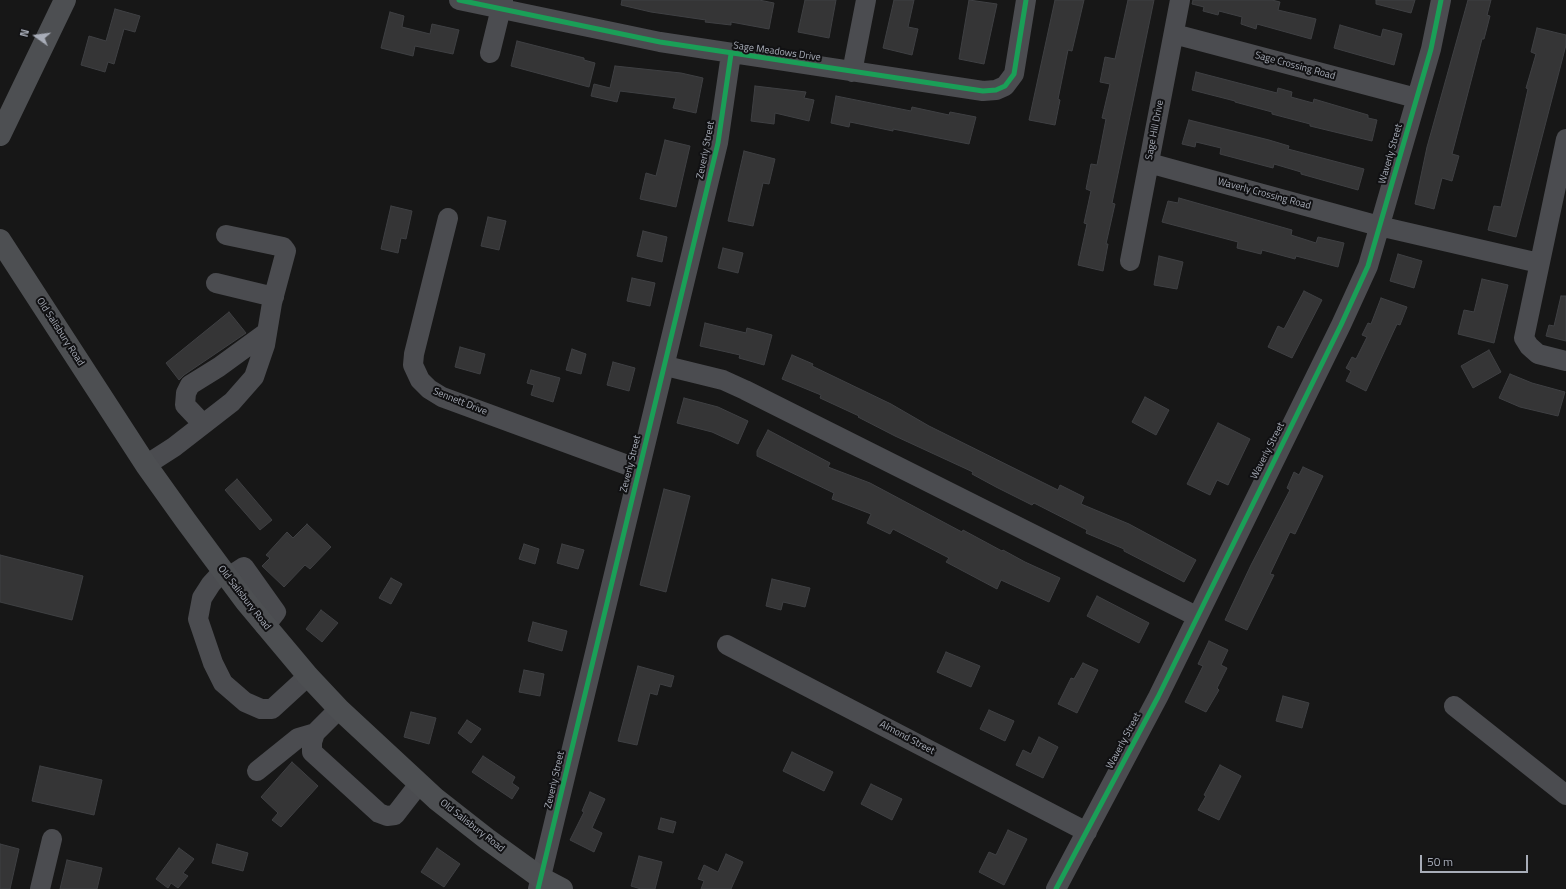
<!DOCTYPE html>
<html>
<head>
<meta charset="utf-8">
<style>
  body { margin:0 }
  #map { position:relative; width:1566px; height:889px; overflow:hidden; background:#171717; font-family:"Titillium Web",sans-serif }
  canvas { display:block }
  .north { position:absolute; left:16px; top:16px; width:40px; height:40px; -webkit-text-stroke:3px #111113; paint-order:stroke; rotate:284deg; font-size:11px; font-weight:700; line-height:16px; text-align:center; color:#a8adb8 }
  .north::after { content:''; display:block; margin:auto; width:14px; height:18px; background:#a8adb8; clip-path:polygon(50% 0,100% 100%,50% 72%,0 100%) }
  .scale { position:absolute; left:1420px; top:855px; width:108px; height:18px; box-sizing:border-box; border:2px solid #a8adb8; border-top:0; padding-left:5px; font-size:12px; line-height:14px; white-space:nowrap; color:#a8adb8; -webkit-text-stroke:3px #111113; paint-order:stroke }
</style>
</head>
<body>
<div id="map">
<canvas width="1566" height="889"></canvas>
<div class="north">N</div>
<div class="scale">50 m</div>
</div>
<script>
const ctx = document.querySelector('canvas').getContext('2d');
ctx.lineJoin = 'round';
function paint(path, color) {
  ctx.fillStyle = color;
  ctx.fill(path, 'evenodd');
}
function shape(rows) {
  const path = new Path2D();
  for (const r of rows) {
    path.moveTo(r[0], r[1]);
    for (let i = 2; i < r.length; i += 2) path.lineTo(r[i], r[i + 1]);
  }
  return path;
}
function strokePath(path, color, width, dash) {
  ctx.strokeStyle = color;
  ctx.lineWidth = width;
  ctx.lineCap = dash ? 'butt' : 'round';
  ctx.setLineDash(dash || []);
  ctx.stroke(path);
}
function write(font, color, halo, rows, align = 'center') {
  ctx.font = font + ' "Titillium Web",sans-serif';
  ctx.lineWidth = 4;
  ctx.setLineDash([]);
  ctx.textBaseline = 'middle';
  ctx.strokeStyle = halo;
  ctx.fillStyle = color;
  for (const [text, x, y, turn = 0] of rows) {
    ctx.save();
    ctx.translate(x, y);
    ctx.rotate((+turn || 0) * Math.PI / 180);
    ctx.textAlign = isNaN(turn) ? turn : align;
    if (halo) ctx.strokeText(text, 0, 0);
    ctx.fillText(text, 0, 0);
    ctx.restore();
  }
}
const building = shape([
  [622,0,759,0,774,3,769,29,731,22,731,25,705,22,706,20,651,12,621,5,622,0],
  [805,0,836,0,829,38,798,32,805,0],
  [894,0,914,0,908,27,918,29,912,55,883,48,894,0],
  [969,0,997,4,984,64,959,59,969,0],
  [1055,0,1084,0,1072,51,1068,50,1058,99,1060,100,1055,125,1029,120,1055,0],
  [1128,0,1154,0,1112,203,1115,204,1106,244,1108,244,1103,271,1078,265,1087,224,1084,223,1091,191,1086,189,1091,164,1097,165,1106,119,1102,118,1110,84,1100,82,1105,57,1115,59,1128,0],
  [1193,0,1272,0,1280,2,1278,10,1316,19,1311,39,1257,24,1256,29,1241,24,1242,17,1219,11,1218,15,1203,11,1204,7,1192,4,1193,0],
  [1376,0,1415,0,1411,13,1376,4,1376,0],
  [1468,0,1491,0,1487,15,1490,16,1484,39,1482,39,1452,154,1459,156,1452,181,1442,178,1434,209,1415,204,1427,147,1468,0],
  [115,9,140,16,135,32,124,29,114,64,108,62,105,72,81,65,89,36,106,41,115,9],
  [390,12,404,16,402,27,430,34,432,24,459,30,453,54,415,46,413,56,381,48,390,12],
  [1340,25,1381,37,1383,29,1402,34,1394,65,1334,48,1340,25],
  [1537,28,1566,35,1566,45,1516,237,1488,230,1494,206,1501,207,1528,89,1526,88,1536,54,1531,52,1537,28],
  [517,41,584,58,584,60,595,63,589,87,511,66,517,41],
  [615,66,681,73,703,78,696,113,673,108,676,98,620,91,617,102,591,96,594,84,610,88,615,66],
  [1196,72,1277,93,1278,88,1292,92,1291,97,1313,103,1314,99,1368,115,1368,118,1377,120,1372,141,1310,126,1310,124,1272,114,1272,112,1235,102,1235,101,1192,90,1196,72],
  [755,86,806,92,804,98,814,100,809,121,775,113,774,124,751,121,755,86],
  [836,96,911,111,912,107,949,115,950,112,976,117,969,144,893,129,893,131,850,122,849,127,831,123,836,96],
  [1189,120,1269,140,1289,146,1288,149,1364,169,1358,190,1301,174,1301,172,1274,164,1273,168,1220,154,1221,148,1196,142,1195,147,1182,144,1189,120],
  [665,140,690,146,676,207,640,199,646,173,656,176,665,140],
  [744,151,775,159,769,184,763,183,753,226,728,221,744,151],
  [1179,198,1292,230,1291,235,1316,243,1318,237,1344,243,1338,267,1296,256,1295,259,1262,250,1261,254,1237,248,1238,242,1162,222,1168,201,1178,203,1179,198],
  [391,206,412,211,406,239,401,238,398,253,381,249,391,206],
  [488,217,506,221,499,250,481,246,488,217],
  [643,231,667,237,662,262,637,256,643,231],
  [723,248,743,253,738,273,718,268,723,248],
  [1398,254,1422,261,1414,288,1390,281,1398,254],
  [1159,256,1183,262,1177,289,1154,285,1159,256],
  [632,278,655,283,650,306,627,301,632,278],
  [1482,279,1508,285,1494,343,1458,334,1464,310,1474,312,1482,279],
  [1304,291,1322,300,1292,358,1268,347,1278,326,1284,329,1304,291],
  [1561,296,1566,296,1566,341,1546,336,1549,325,1554,326,1561,296],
  [1381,298,1407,307,1400,325,1397,324,1366,391,1346,381,1351,371,1346,368,1352,357,1356,359,1367,337,1362,335,1368,323,1371,324,1381,298],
  [229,312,246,333,184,375,179,380,166,363,229,312],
  [705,323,746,333,747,328,772,335,764,365,739,358,740,355,700,346,705,323],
  [460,347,485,354,480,374,455,367,460,347],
  [572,349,586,354,581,374,566,370,572,349],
  [1489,350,1501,372,1473,388,1461,366,1489,350],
  [792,355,813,364,812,366,891,404,929,426,1058,490,1060,485,1084,497,1081,504,1129,524,1196,560,1184,582,1124,551,1124,549,1086,533,1087,530,1034,503,1032,505,996,487,972,474,973,472,895,436,858,417,859,416,820,398,821,395,782,379,792,355],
  [613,362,635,368,629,391,607,385,613,362],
  [531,370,560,378,553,402,531,395,534,385,527,383,531,370],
  [1510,374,1532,383,1565,392,1558,416,1520,407,1499,398,1510,374],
  [1145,397,1169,410,1156,435,1132,422,1145,397],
  [684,398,718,407,748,421,738,444,712,432,677,423,684,398],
  [1218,423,1250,439,1228,485,1217,480,1210,495,1187,484,1218,423],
  [768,430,830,463,828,467,870,483,962,532,963,530,1002,551,1003,550,1025,562,1060,578,1049,602,1001,580,997,589,946,562,949,558,893,529,890,534,867,523,871,514,832,499,834,493,757,456,757,451,768,430],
  [1303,467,1323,476,1295,534,1290,532,1270,574,1274,575,1247,630,1225,620,1251,565,1290,490,1287,488,1294,472,1299,475,1303,467],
  [237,479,272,520,260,530,225,490,237,479],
  [664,489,690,496,666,592,640,585,664,489],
  [307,524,331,547,310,569,305,565,284,587,262,566,270,558,266,555,287,532,293,538,307,524],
  [524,544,539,549,535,564,519,559,524,544],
  [562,544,584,550,578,569,557,563,562,544],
  [0,555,83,576,72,620,0,602,0,555],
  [391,578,402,584,391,604,379,598,391,578],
  [772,579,810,588,805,607,783,602,781,610,766,606,772,579],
  [1097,596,1149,623,1139,643,1087,616,1097,596],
  [321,610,338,623,322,642,306,629,321,610],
  [533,622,567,631,562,651,528,641,533,622],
  [1209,641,1228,650,1221,665,1227,668,1217,688,1219,690,1206,712,1185,702,1203,666,1198,664,1209,641],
  [946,652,980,666,971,687,937,672,946,652],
  [1083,663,1098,670,1077,713,1058,704,1071,678,1074,679,1083,663],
  [638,666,674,676,671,687,660,684,657,695,650,693,637,745,618,741,638,666],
  [524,670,544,674,540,696,519,692,524,670],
  [1283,696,1309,703,1302,728,1276,721,1283,696],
  [989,710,1014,721,1005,741,980,729,989,710],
  [411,712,436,718,429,744,404,737,411,712],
  [467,720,481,729,471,743,458,733,467,720],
  [1039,737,1058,747,1043,778,1016,765,1023,750,1031,754,1039,737],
  [792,752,833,772,824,791,783,771,792,752],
  [483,756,515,777,512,783,519,788,512,799,472,772,483,756],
  [292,762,318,786,281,827,272,820,278,813,261,797,292,762],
  [1220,765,1241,776,1219,820,1198,810,1206,796,1204,795,1220,765],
  [40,766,102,780,94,815,32,801,40,766],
  [871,784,902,799,892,820,861,804,871,784],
  [590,792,605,799,592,828,602,833,594,852,570,840,584,812,582,811,590,792],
  [661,818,676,822,673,833,658,829,661,818],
  [1008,830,1027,839,1004,885,979,872,989,852,996,855,1008,830],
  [0,844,19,849,10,889,0,889,0,844],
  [217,844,248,853,243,871,212,863,217,844],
  [179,848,194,859,183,873,188,876,178,888,171,883,168,888,156,879,179,848],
  [437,848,460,864,444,887,421,872,437,848],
  [726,854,743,862,731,889,701,889,704,881,698,879,704,865,718,872,726,854],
  [639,856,662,862,655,889,641,889,631,886,639,856],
  [67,860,102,868,97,889,60,889,67,860]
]);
const minor = shape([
  [459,0,660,42,983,91,996,90,1005,86,1014,74,1026,0],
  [1174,34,1416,98],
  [490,53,503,0],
  [852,72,866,0],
  [1566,139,1524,338,1529,346,1538,354,1566,361],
  [1149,163,1379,226,1539,263],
  [448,218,414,354,413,365,420,380,429,389,442,397,638,469],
  [1130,261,1180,0],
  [216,283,274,297],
  [666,366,723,380,745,390,1196,616],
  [203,424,185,405,186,393,190,385,219,367,267,332],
  [146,465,174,447,232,402,254,377,265,345,272,303,286,251,283,247,226,235],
  [223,571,211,584,202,598,198,619,213,663,223,683,245,702,261,709,272,709,308,676],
  [227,578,244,567,276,612,265,626],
  [727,645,1087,832],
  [1454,706,1566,795],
  [339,709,315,733,312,742,312,752,379,813,387,816,395,815,419,784],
  [257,771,298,738,315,733],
  [40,889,52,839],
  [538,889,718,143,731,54],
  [1056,889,1158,697,1341,325,1368,266,1431,49,1441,0]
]);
const major = shape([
  [0,135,65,0],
  [0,240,146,465,186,521,246,602,308,676,339,709,436,799,487,839,541,878,562,889]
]);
const cycleway = shape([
  [459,0,660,42,983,91,996,90,1005,86,1014,74,1026,0],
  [538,889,718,143,731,54],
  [1056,889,1158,697,1341,325,1368,266,1431,49,1441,0]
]);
const streetNames = [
  ["Sage Meadows Drive",777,52,8],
  ["Sage Crossing Road",1295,66,15],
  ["Sage Hill Drive",1155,130,-79],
  ["Zeverly Street",706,150,-79],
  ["Waverly Street",1391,154,-74],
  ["Waverly Crossing Road",1264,194,15],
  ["Old Salisbury Road",60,332,57],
  ["Sennett Drive",460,402,22],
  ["Waverly Street",1268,451,-63],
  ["Zeverly Street",631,464,-76],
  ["Old Salisbury Road",244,598,52],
  ["Almond Street",907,738,28],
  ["Waverly Street",1124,741,-62],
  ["Zeverly Street",555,780,-77],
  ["Old Salisbury Road",472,826,38]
];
paint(building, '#353536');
strokePath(building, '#3f4043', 1);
strokePath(minor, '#4b4c50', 20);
strokePath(major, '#4d4f52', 22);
strokePath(cycleway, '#1a9f57', 5);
write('10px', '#a8adb8', '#111113', streetNames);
</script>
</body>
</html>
